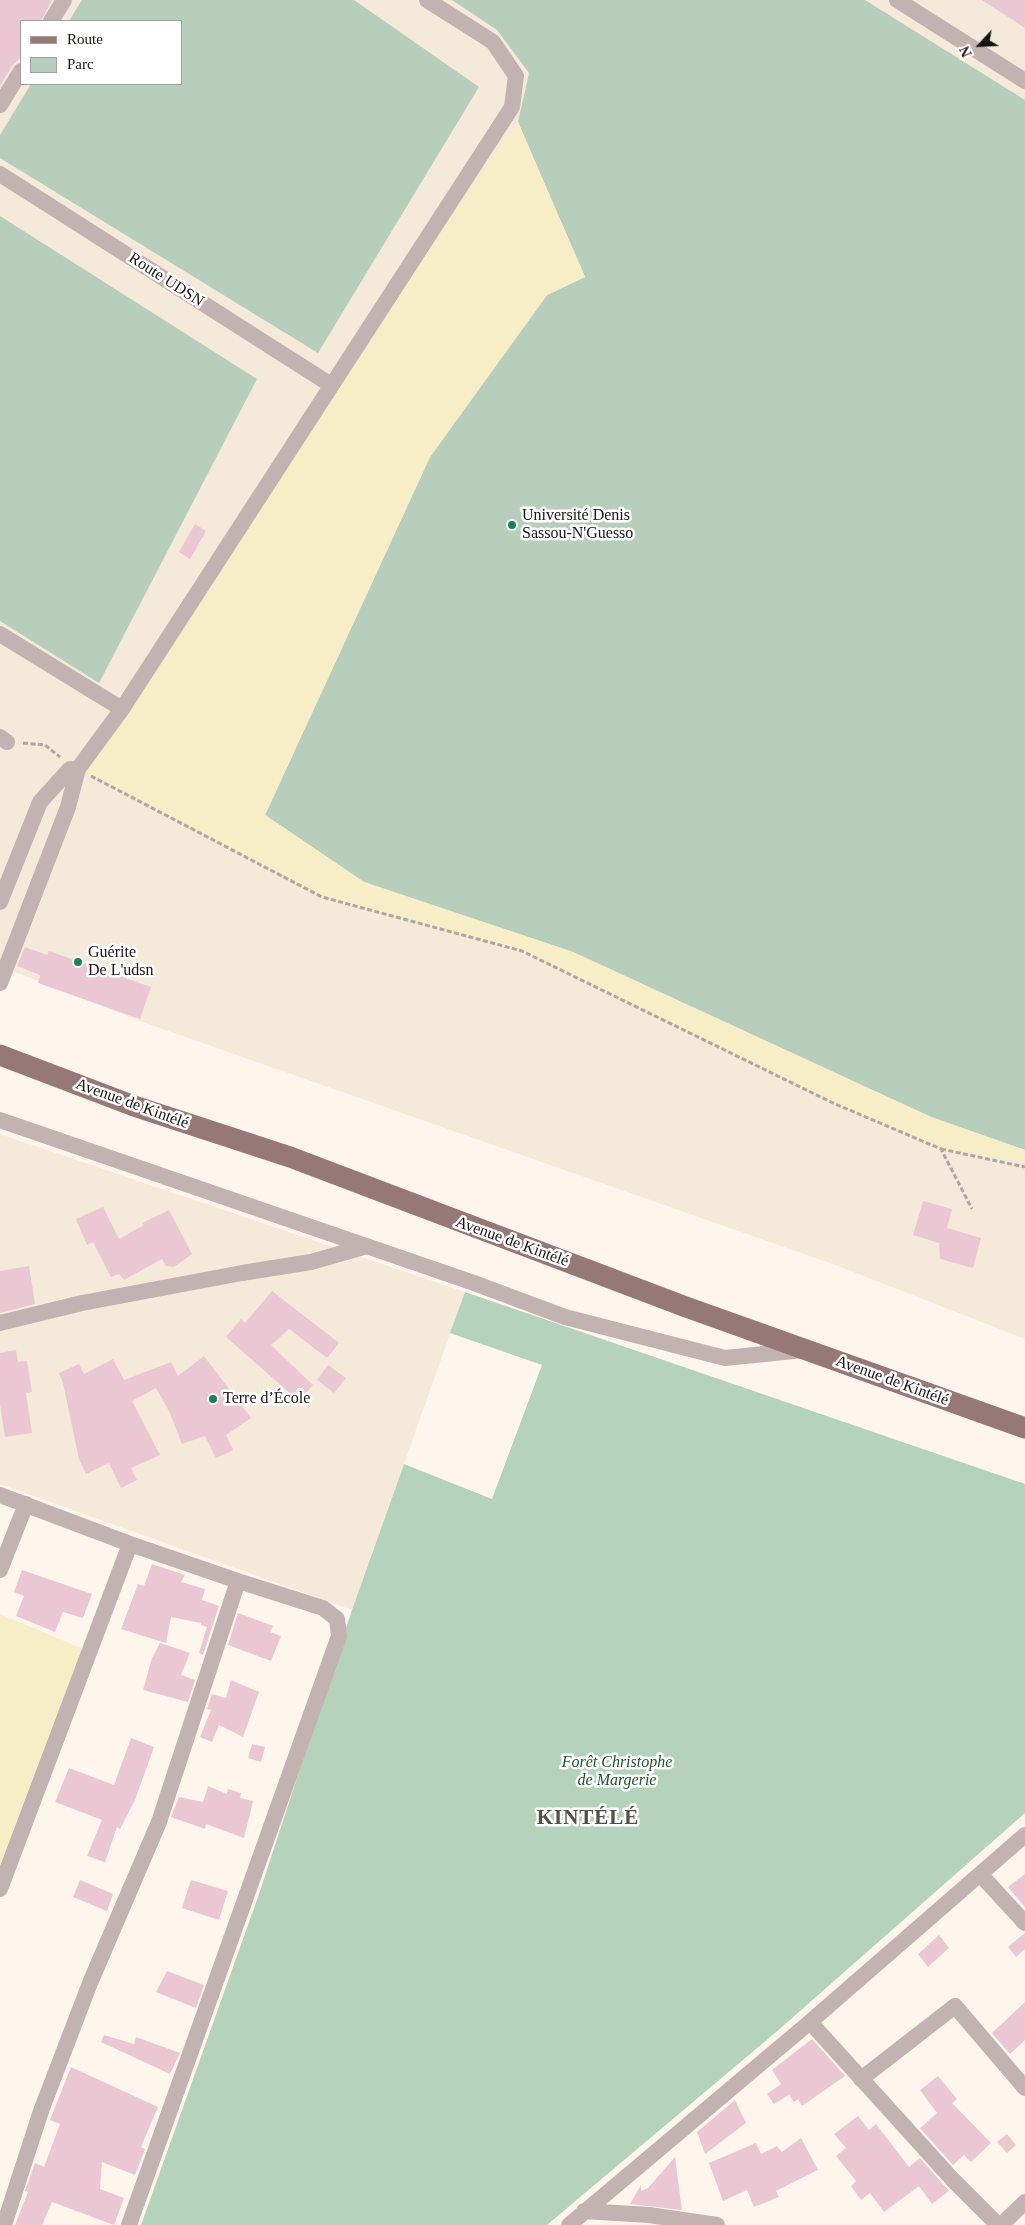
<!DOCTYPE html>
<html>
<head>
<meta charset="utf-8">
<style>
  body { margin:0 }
  #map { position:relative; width:1025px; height:2225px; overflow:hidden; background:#fef6ed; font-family:Georgia,serif }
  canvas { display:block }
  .legend { position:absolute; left:20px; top:20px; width:162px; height:65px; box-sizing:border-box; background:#fff; border:1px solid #a2a1a0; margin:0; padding:6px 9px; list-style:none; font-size:15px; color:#171411 }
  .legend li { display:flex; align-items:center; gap:10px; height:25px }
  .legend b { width:25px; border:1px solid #a2a1a0 }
  .north { position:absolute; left:955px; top:20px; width:50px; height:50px; -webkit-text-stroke:4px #fff; paint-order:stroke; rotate:245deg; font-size:14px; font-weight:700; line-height:20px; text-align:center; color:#171411 }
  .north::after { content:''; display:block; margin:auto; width:18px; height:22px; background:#171411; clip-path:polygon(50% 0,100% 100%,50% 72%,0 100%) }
</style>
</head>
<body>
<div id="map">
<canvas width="1025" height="2225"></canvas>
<ul class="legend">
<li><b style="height:6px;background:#967879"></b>Route</li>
<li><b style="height:14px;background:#b8cebd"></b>Parc</li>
</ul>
<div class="north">N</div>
</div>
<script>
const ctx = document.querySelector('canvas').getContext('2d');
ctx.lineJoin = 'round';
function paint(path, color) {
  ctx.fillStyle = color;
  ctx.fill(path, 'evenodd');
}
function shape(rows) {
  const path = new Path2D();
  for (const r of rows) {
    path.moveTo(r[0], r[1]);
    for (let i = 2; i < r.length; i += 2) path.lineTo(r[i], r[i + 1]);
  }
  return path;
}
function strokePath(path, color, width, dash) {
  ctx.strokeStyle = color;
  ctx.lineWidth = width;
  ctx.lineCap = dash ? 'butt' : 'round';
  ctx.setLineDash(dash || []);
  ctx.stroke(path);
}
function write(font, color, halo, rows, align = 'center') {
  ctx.font = font + ' Georgia,serif';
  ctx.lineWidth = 5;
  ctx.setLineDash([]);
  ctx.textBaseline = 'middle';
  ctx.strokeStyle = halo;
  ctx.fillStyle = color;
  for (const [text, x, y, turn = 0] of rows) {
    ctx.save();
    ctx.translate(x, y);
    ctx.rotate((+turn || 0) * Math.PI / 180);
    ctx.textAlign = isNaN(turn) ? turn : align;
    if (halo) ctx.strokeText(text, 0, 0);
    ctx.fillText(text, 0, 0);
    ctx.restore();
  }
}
const built = shape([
  [0,0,1025,0,1025,1339,838,1266,137,1020,0,966],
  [21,21,181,21,181,84,21,84],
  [0,1134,465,1292,352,1610,0,1484]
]);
const green = shape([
  [82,0,354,0,479,87,318,353,0,158,0,135,31,84,181,84,181,21,69,21],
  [452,0,865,0,1025,100,1025,1150,931,1117,573,952,364,882,265,815,430,457,547,295,585,277,518,122,529,73,497,30],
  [0,216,257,379,99,683,0,621]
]);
const forest = shape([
  [465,1292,1025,1484,1025,1813,775,2033,547,2225,141,2225,258,1897,352,1610,404,1464,492,1499,542,1365,450,1333]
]);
const sand = shape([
  [518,122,585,277,547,295,430,457,265,815,364,882,573,952,931,1117,1025,1150,1025,1162,941,1149,833,1103,522,951,322,897,78,769,331,385],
  [0,1614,86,1650,0,1875]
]);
const building = shape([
  [0,0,52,0,41,21,21,21,21,57,12,66,0,86],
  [982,0,1025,0,1025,28],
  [195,524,206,531,190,559,179,552],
  [25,947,47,955,49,951,151,987,140,1019,38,983,40,975,17,966],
  [923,1201,952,1209,947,1228,981,1238,973,1268,940,1259,939,1243,913,1235],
  [103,1207,119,1239,144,1225,142,1223,169,1210,192,1254,174,1267,166,1266,162,1259,124,1280,119,1274,111,1277,93,1242,87,1245,76,1219],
  [29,1266,35,1304,0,1313,0,1271],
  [272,1291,339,1343,327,1358,289,1329,271,1345,313,1385,299,1401,226,1337,241,1319,245,1323],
  [16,1350,18,1362,27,1361,32,1392,26,1393,32,1433,5,1437,0,1404,0,1353],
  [204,1356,251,1418,226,1435,233,1450,216,1458,205,1436,182,1444,169,1411,156,1388,132,1401,160,1455,131,1468,137,1480,121,1488,109,1463,86,1474,79,1459,63,1383,59,1373,79,1364,84,1374,113,1359,124,1380,171,1362,178,1376],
  [328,1365,346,1378,334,1393,317,1380],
  [152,1564,185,1575,181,1582,205,1589,202,1600,219,1606,203,1655,199,1653,207,1627,201,1625,201,1623,171,1617,166,1643,121,1629,138,1584,144,1586],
  [22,1570,92,1594,83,1618,63,1612,55,1632,16,1616,24,1596,14,1592],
  [238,1613,273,1626,270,1632,281,1636,271,1661,228,1645],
  [160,1643,190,1653,181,1675,195,1680,188,1702,143,1690,152,1658],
  [231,1680,259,1692,243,1737,219,1725,212,1742,200,1737,211,1710,207,1709,212,1694,226,1698],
  [131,1738,154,1747,135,1800,120,1829,117,1827,105,1862,87,1856,102,1820,55,1802,69,1768,114,1785],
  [252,1744,265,1747,261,1762,248,1758],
  [208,1786,227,1794,228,1789,241,1793,240,1798,253,1801,244,1838,206,1824,205,1829,171,1817,179,1797,203,1802],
  [1025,1874,1025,1907,1008,1887],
  [80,1880,113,1894,107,1911,73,1897],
  [191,1880,228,1891,219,1920,182,1908],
  [1025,1933,1025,1949,1016,1957,1008,1947],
  [939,1935,949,1948,928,1967,918,1954],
  [167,1971,204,1985,196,2008,156,1992],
  [1025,2002,1025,2040,1010,2054,992,2033],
  [104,2035,134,2044,136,2037,180,2053,170,2074,101,2042],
  [812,2039,845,2076,802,2106,798,2099,794,2102,789,2095,774,2104,767,2094,781,2084,772,2070],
  [71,2067,158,2107,141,2147,145,2149,135,2175,102,2162,100,2189,124,2198,114,2225,52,2202,42,2225,15,2225,28,2192,25,2191,35,2163,44,2167,60,2124,50,2120],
  [938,2076,957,2099,952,2103,991,2143,971,2162,964,2155,953,2165,920,2128,937,2113,920,2090],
  [735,2100,746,2123,705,2154,697,2132],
  [858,2116,869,2130,876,2124,909,2167,920,2158,949,2191,932,2204,919,2186,884,2212,870,2193,861,2200,851,2186,856,2181,836,2156,846,2148,834,2134],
  [1007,2134,1016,2145,1007,2153,997,2142],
  [801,2138,818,2170,776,2191,779,2197,754,2207,747,2190,723,2201,709,2163,756,2143,761,2154,777,2146,782,2152],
  [675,2157,682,2210,630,2204,641,2185,641,2191,648,2188]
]);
const path = shape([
  [23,743,45,745,60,757],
  [91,776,322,897,522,951,833,1103,941,1149,972,1209],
  [941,1149,1025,1167]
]);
const minor = shape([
  [897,0,1025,81],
  [51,21,64,0],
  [0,105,21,71],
  [0,174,331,385],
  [0,634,122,709],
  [0,737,7,742],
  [0,902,40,802,70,769,78,769],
  [0,983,68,807,78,769,122,709,512,107,516,76,493,42,427,0],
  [0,1120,474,1283,565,1317,725,1358,804,1350],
  [0,1323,82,1303,242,1273,311,1262,367,1246],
  [0,1495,130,1544,238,1581,323,1608,337,1619,339,1636,129,2225],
  [0,1570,26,1504],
  [980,1874,1025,1923],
  [0,1889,130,1544],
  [810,2022,953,2180,998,2225],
  [861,2079,955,2006,1025,2088],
  [584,2211,649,2215,717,2225],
  [4,2225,41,2111,90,1983,159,1822,238,1581],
  [569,2225,810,2022,1025,1835],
  [1001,2225,1025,2202]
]);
const major = shape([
  [0,1055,134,1106,290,1157,686,1307,1025,1428]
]);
const markers = [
  [512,525,5,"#1e8058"],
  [78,962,5,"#1e8058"],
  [213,1399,5,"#1e8058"]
];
const streetNames = [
  ["Route UDSN",166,280,33],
  ["Avenue de Kintélé",132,1104,20],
  ["Avenue de Kintélé",512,1242,20],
  ["Avenue de Kintélé",892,1381,20]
];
const poiNames = [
  ["Université Denis",522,516],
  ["Sassou-N'Guesso",522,534],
  ["Guérite",88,953],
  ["De L'udsn",88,971],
  ["Terre d’École",223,1399]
];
const parkNames = [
  ["Forêt Christophe",617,1763],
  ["de Margerie",617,1781]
];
const districtNames = [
  ["KINTÉLÉ",588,1819]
];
paint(built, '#f5e9da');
paint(green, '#b8cebd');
paint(forest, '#b5d2bb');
paint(sand, '#f7eec8');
paint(building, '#ebc7d3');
strokePath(path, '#afa8a2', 3, [5, 2.5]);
strokePath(minor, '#c3b2b2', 16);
strokePath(major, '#967879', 21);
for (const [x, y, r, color] of markers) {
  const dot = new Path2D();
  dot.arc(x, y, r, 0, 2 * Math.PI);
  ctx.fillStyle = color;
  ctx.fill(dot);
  strokePath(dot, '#fff', 2);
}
write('16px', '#171411', '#fff', streetNames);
write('16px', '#171411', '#fff', poiNames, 'left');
write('italic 16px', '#235131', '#fff', parkNames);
ctx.letterSpacing = '1px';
write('bold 21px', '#554e47', '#fff', districtNames);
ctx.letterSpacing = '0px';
</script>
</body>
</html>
